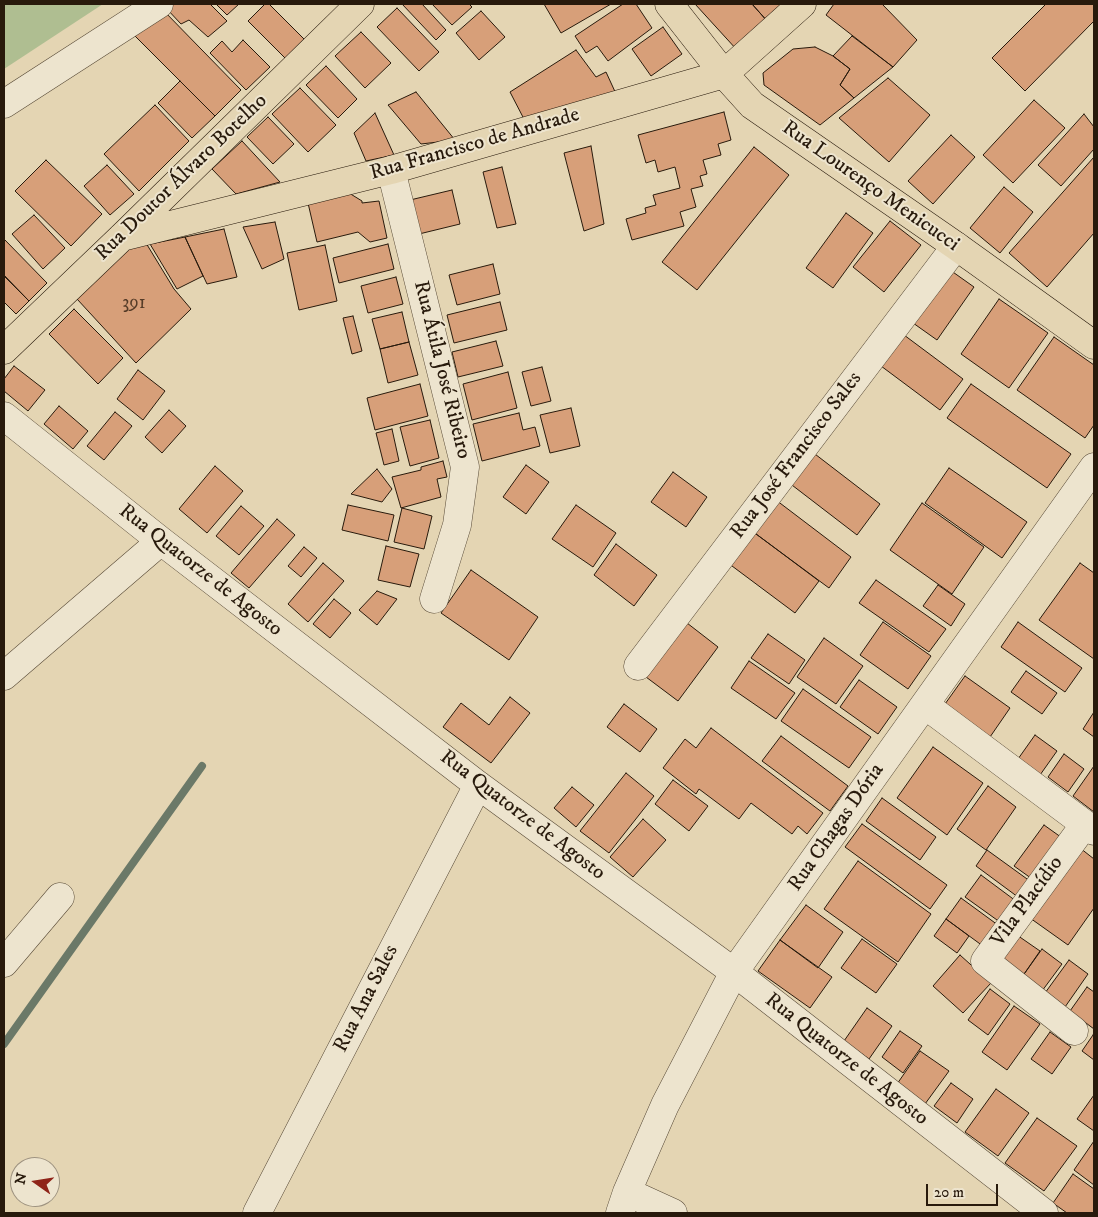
<!DOCTYPE html>
<html>
<head>
<meta charset="utf-8">
<style>
  body { margin:0 }
  #map { position:relative; width:1098px; height:1217px; overflow:hidden; background:#e4d5b3; font-family:"IM FELL DW Pica",serif }
  canvas { display:block }
  .frame { position:absolute; inset:0; border:5px solid #281a0c; pointer-events:none }
  .north { position:absolute; left:10px; top:1157px; width:50px; height:50px; box-sizing:border-box; background:#ede4ce; border:1px solid #9e9380; border-radius:50%; rotate:283deg; font-size:14px; font-weight:700; line-height:20px; text-align:center; color:#281a0c }
  .north::after { content:''; display:block; margin:auto; width:18px; height:22px; background:#8f2418; clip-path:polygon(50% 0,100% 100%,50% 72%,0 100%) }
  .scale { position:absolute; left:926px; top:1184px; width:72px; height:22px; box-sizing:border-box; border:2px solid #281a0c; border-top:0; padding-left:6px; font-size:15px; line-height:18px; white-space:nowrap; color:#281a0c; -webkit-text-stroke:4px #ede4ce; paint-order:stroke }
</style>
</head>
<body>
<div id="map">
<canvas width="1098" height="1217"></canvas>
<div class="frame"></div>
<div class="north">N</div>
<div class="scale">20 m</div>
</div>
<script>
const ctx = document.querySelector('canvas').getContext('2d');
ctx.lineJoin = 'round';
function paint(path, color) {
  ctx.fillStyle = color;
  ctx.fill(path, 'evenodd');
}
function shape(rows) {
  const path = new Path2D();
  for (const r of rows) {
    path.moveTo(r[0], r[1]);
    for (let i = 2; i < r.length; i += 2) path.lineTo(r[i], r[i + 1]);
  }
  return path;
}
function strokePath(path, color, width, dash) {
  ctx.strokeStyle = color;
  ctx.lineWidth = width;
  ctx.lineCap = dash ? 'butt' : 'round';
  ctx.setLineDash(dash || []);
  ctx.stroke(path);
}
function write(font, color, halo, rows, align = 'center') {
  ctx.font = font + ' "IM FELL DW Pica",serif';
  ctx.lineWidth = 4;
  ctx.setLineDash([]);
  ctx.textBaseline = 'middle';
  ctx.strokeStyle = halo;
  ctx.fillStyle = color;
  for (const [text, x, y, turn = 0] of rows) {
    ctx.save();
    ctx.translate(x, y);
    ctx.rotate((+turn || 0) * Math.PI / 180);
    ctx.textAlign = isNaN(turn) ? turn : align;
    if (halo) ctx.strokeText(text, 0, 0);
    ctx.fillText(text, 0, 0);
    ctx.restore();
  }
}
const green = shape([
  [4,4,103,4,4,69]
]);
const stream = shape([
  [4,1044,202,766]
]);
const building = shape([
  [174,4,210,4,227,21,208,37,189,20,181,24,166,8,174,4],
  [216,4,239,4,227,15,216,4],
  [265,4,269,4,304,39,285,58,248,21,265,4],
  [402,4,422,4,446,30,436,40,402,4],
  [432,4,469,4,472,7,452,25,432,4],
  [544,4,611,4,561,33,544,4],
  [623,4,636,4,652,28,608,61,597,46,586,53,575,36,623,4],
  [695,4,752,4,768,22,737,50,695,4],
  [752,4,789,4,768,22,752,4],
  [834,4,882,4,917,40,893,67,826,15,834,4],
  [1046,4,1094,4,1094,21,1025,91,992,58,1046,4],
  [397,8,439,52,419,71,377,27,397,8],
  [162,9,241,90,215,116,135,36,162,9],
  [481,11,505,37,479,60,456,33,481,11],
  [663,27,682,54,651,76,632,49,663,27],
  [361,32,391,63,365,88,335,56,361,32],
  [852,36,893,67,854,98,840,85,850,69,833,56,852,36],
  [243,40,270,67,246,90,210,53,222,41,232,52,243,40],
  [815,47,833,56,850,69,840,85,854,98,820,125,764,85,763,73,793,49,815,47],
  [576,50,596,77,606,72,617,96,525,121,510,92,576,50],
  [326,66,357,99,338,118,306,85,326,66],
  [888,78,930,115,889,162,839,118,888,78],
  [180,81,215,116,192,138,158,103,180,81],
  [300,88,336,125,308,152,272,114,300,88],
  [416,92,455,140,421,144,388,105,416,92],
  [1034,100,1065,128,1013,183,983,155,1034,100],
  [155,105,189,141,139,191,104,154,155,105],
  [724,112,731,140,718,144,721,155,703,160,707,174,700,176,703,186,691,189,696,207,680,212,684,226,632,240,626,219,646,213,645,208,656,205,653,195,680,188,675,167,658,172,655,160,646,163,638,135,724,112],
  [375,113,394,155,366,161,354,133,375,113],
  [1084,114,1094,127,1094,149,1061,186,1038,165,1084,114],
  [268,117,294,144,273,164,247,137,268,117],
  [951,135,975,157,933,204,908,181,951,135],
  [242,141,280,182,236,194,212,169,242,141],
  [591,146,604,224,584,231,564,153,591,146],
  [754,147,789,175,697,290,662,262,754,147],
  [1094,157,1094,233,1047,287,1009,253,1094,157],
  [46,160,102,214,71,246,15,191,46,160],
  [107,165,134,194,110,215,84,186,107,165],
  [502,167,516,224,497,228,483,172,502,167],
  [1004,187,1033,212,1000,253,970,228,1004,187],
  [452,190,460,224,419,234,410,200,452,190],
  [349,193,362,201,362,203,379,201,387,238,370,242,358,232,317,242,308,203,349,193],
  [846,213,873,233,833,288,806,268,846,213],
  [34,215,65,248,43,269,12,234,34,215],
  [890,221,921,245,884,292,853,267,890,221],
  [275,222,284,259,262,269,243,227,275,222],
  [224,229,237,277,207,284,185,237,224,229],
  [185,237,203,276,177,289,150,244,185,237],
  [4,239,47,283,29,301,4,275,4,239],
  [146,243,174,289,191,309,136,363,77,299,129,247,146,243],
  [388,244,394,269,339,283,333,258,388,244],
  [325,245,337,301,299,310,287,253,325,245],
  [493,264,500,294,457,305,449,275,493,264],
  [943,265,974,287,937,340,906,318,943,265],
  [4,276,29,301,16,314,4,302,4,276],
  [396,277,403,304,368,313,361,286,396,277],
  [999,299,1048,333,1009,388,961,354,999,299],
  [500,302,507,330,454,343,447,315,500,302],
  [74,309,123,358,98,384,49,334,74,309],
  [402,312,409,342,380,349,372,319,402,312],
  [353,316,362,351,352,354,343,318,353,316],
  [900,332,963,379,940,410,877,363,900,332],
  [1054,337,1094,365,1094,425,1085,438,1017,390,1054,337],
  [496,341,503,366,458,377,452,352,496,341],
  [409,342,418,375,388,383,380,349,409,342],
  [14,366,45,390,28,411,4,391,4,379,14,366],
  [542,367,551,401,531,406,522,372,542,367],
  [138,370,165,391,143,420,117,399,138,370],
  [508,372,517,408,472,420,463,384,508,372],
  [420,384,428,416,375,430,367,398,420,384],
  [971,384,1071,454,1047,488,947,418,971,384],
  [59,406,88,431,73,449,44,424,59,406],
  [571,408,580,446,550,453,540,415,571,408],
  [169,410,186,426,162,453,145,437,169,410],
  [115,412,132,426,104,460,87,446,115,412],
  [519,413,523,430,535,427,540,446,482,461,473,424,519,413],
  [430,420,439,458,410,466,400,427,430,420],
  [392,429,399,461,384,465,376,433,392,429],
  [811,451,880,504,857,535,788,482,811,451],
  [443,461,447,477,437,479,441,497,401,508,392,477,421,470,421,467,443,461],
  [526,465,549,482,526,514,503,497,526,465],
  [215,466,243,491,207,533,179,509,215,466],
  [949,468,1027,522,1002,558,925,503,949,468],
  [377,469,392,489,382,502,351,494,377,469],
  [673,472,707,497,686,527,651,502,673,472],
  [772,497,851,557,829,588,748,528,772,497],
  [922,503,984,547,952,594,890,550,922,503],
  [348,505,394,515,388,541,342,530,348,505],
  [576,505,616,533,593,567,552,539,576,505],
  [241,506,264,526,239,555,216,536,241,506],
  [402,508,432,516,424,549,394,542,402,508],
  [277,519,295,535,249,588,231,573,277,519],
  [748,528,819,581,795,613,724,560,748,528],
  [616,544,657,575,634,606,594,575,616,544],
  [386,546,419,554,410,587,378,580,386,546],
  [304,547,317,558,301,577,288,566,304,547],
  [323,563,344,581,308,622,288,604,323,563],
  [1080,563,1094,573,1094,659,1039,620,1080,563],
  [471,570,538,617,509,660,441,613,471,570],
  [876,580,946,629,929,652,859,603,876,580],
  [938,585,965,604,951,626,923,606,938,585],
  [377,591,397,599,377,625,359,610,377,591],
  [334,599,351,613,330,638,313,624,334,599],
  [883,622,931,656,908,689,860,655,883,622],
  [1018,622,1082,668,1065,692,1001,647,1018,622],
  [687,623,718,647,678,701,646,677,687,623],
  [768,634,805,660,789,684,751,658,768,634],
  [824,638,863,666,836,704,797,677,824,638],
  [749,661,795,693,776,719,731,688,749,661],
  [1026,671,1057,693,1042,714,1011,692,1026,671],
  [965,676,1010,708,990,737,945,704,965,676],
  [859,680,897,707,878,734,840,707,859,680],
  [803,689,871,737,849,768,781,721,803,689],
  [510,697,530,713,491,763,443,727,461,703,489,725,510,697],
  [624,704,657,729,640,752,607,727,624,704],
  [1094,712,1094,737,1083,729,1094,712],
  [711,728,823,813,807,834,798,826,792,834,751,803,739,819,699,789,696,794,663,768,685,739,696,748,711,728],
  [1035,735,1057,751,1040,775,1018,759,1035,735],
  [781,736,848,786,830,811,762,761,781,736],
  [933,747,983,783,947,835,897,798,933,747],
  [1064,754,1084,769,1068,792,1048,777,1064,754],
  [1094,766,1094,812,1073,796,1094,766],
  [626,773,654,796,609,853,580,831,626,773],
  [673,780,708,806,689,831,655,804,673,780],
  [988,786,1016,807,986,850,957,829,988,786],
  [572,787,594,805,576,827,554,808,572,787],
  [882,798,936,837,920,860,866,821,882,798],
  [643,819,666,840,633,877,610,857,643,819],
  [862,824,947,885,930,909,845,847,862,824],
  [1044,825,1065,840,1035,881,1014,866,1044,825],
  [1080,848,1094,859,1094,908,1068,945,1030,918,1080,848],
  [987,850,1034,884,1022,900,976,866,987,850],
  [858,861,931,914,898,962,824,909,858,861],
  [981,875,1020,904,1004,925,965,897,981,875],
  [961,898,1002,928,987,949,946,919,961,898],
  [806,905,843,932,818,968,780,940,806,905],
  [946,919,969,936,957,953,934,936,946,919],
  [1014,933,1040,951,1022,977,996,958,1014,933],
  [862,939,897,964,876,993,841,968,862,939],
  [780,940,832,977,810,1008,758,971,780,940],
  [1042,949,1062,964,1042,991,1022,977,1042,949],
  [960,955,991,983,963,1013,933,986,960,955],
  [1069,960,1088,974,1065,1007,1045,993,1069,960],
  [1087,987,1094,992,1094,1029,1070,1011,1087,987],
  [990,989,1010,1004,988,1035,968,1020,990,989],
  [1014,1006,1040,1024,1007,1070,982,1052,1014,1006],
  [867,1008,892,1026,869,1059,844,1041,867,1008],
  [900,1031,922,1046,903,1073,882,1057,900,1031],
  [1050,1032,1071,1047,1052,1074,1031,1059,1050,1032],
  [1093,1035,1094,1036,1094,1060,1082,1051,1093,1035],
  [920,1051,949,1071,925,1104,897,1084,920,1051],
  [951,1083,973,1099,957,1123,934,1106,951,1083],
  [996,1089,1029,1113,998,1156,965,1132,996,1089],
  [1094,1095,1094,1131,1077,1119,1094,1095],
  [1037,1118,1077,1146,1044,1191,1005,1163,1037,1118],
  [1094,1141,1094,1185,1074,1170,1094,1141],
  [1073,1174,1094,1189,1094,1213,1067,1213,1053,1203,1073,1174]
]);
const minor = shape([
  [4,104,159,4],
  [391,170,465,467,457,525,434,599],
  [4,416,161,541,478,785,734,972,1044,1213],
  [638,666,956,246],
  [4,676,161,541],
  [925,705,1094,831],
  [4,963,60,897],
  [1074,1031,985,961,1085,824],
  [627,1192,673,1213],
  [257,1213,478,785],
  [620,1213,627,1192,665,1105,734,972,1094,467]
]);
const major = shape([
  [669,4,724,74,752,105,956,246,1094,345],
  [122,237,391,170,724,74,802,4],
  [4,350,122,237,360,4]
]);
const numberNames = [
  ["391",134,304]
];
const streetNames = [
  ["Rua Francisco de Andrade",475,145,-16],
  ["Rua Doutor Álvaro Botelho",182,178,-44],
  ["Rua Lourenço Menicucci",870,187,35],
  ["Rua Átila José Ribeiro",441,370,76],
  ["Rua José Francisco Sales",797,456,-53],
  ["Rua Quatorze de Agosto",200,571,38],
  ["Rua Quatorze de Agosto",522,816,37],
  ["Rua Chagas Dória",837,828,-55],
  ["Vila Placídio",1028,902,-54],
  ["Rua Ana Sales",367,999,-63],
  ["Rua Quatorze de Agosto",846,1060,38]
];
paint(green, '#afbe91');
strokePath(stream, '#6b7968', 8);
paint(building, '#d79f79');
strokePath(building, '#281a0c', 1);
strokePath(minor, '#574936', 29);
strokePath(major, '#281a0c', 29);
strokePath(minor, '#ede4ce', 28);
strokePath(major, '#e4d5b3', 28);
write('19px', '#543b27', null, numberNames);
write('21px', '#281a0c', '#ede4ce', streetNames);
</script>
</body>
</html>
